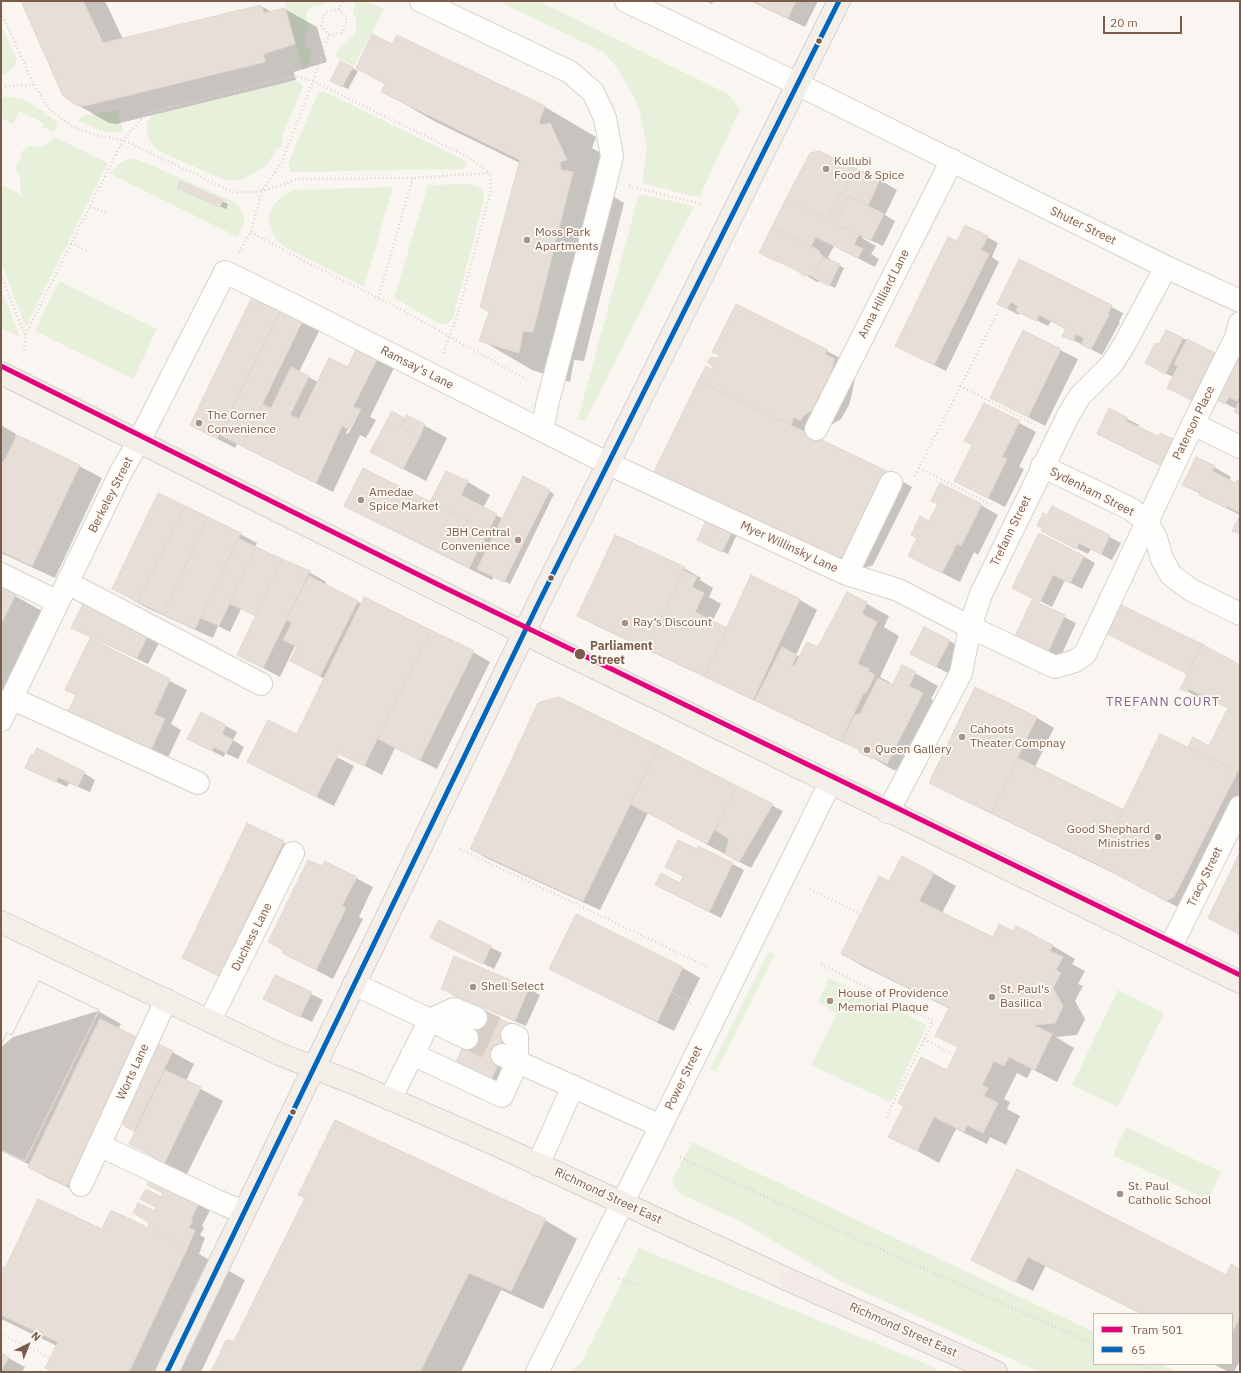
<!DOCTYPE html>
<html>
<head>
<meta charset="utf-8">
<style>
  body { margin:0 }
  #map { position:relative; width:1241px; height:1373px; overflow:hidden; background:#f9f5f0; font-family:"IBM Plex Sans",sans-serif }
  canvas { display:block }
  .frame { position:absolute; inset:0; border:2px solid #7a5c4d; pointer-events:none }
  .legend { position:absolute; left:1093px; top:1313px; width:140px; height:52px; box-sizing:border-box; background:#fffaf3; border:1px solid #cabbb1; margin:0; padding:5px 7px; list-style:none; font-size:12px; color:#7a5c4d }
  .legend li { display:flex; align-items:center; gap:8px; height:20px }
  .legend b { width:20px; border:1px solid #cabbb1 }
  .north { position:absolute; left:8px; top:1325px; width:40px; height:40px; -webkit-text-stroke:3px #fffaf3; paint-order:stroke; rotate:43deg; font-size:11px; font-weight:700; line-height:16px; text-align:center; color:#7a5c4d }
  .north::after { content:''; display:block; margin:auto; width:14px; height:18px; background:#7a5c4d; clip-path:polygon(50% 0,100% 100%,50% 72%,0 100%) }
  .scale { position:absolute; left:1103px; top:16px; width:79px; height:18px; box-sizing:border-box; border:2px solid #7a5c4d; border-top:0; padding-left:5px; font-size:12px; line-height:14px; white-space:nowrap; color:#7a5c4d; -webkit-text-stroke:3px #fffaf3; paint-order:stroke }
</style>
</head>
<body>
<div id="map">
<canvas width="1241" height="1373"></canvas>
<div class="frame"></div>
<ul class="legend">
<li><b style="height:5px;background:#e5007d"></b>Tram 501</li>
<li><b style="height:5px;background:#0065bd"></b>65</li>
</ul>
<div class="north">N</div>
<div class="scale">20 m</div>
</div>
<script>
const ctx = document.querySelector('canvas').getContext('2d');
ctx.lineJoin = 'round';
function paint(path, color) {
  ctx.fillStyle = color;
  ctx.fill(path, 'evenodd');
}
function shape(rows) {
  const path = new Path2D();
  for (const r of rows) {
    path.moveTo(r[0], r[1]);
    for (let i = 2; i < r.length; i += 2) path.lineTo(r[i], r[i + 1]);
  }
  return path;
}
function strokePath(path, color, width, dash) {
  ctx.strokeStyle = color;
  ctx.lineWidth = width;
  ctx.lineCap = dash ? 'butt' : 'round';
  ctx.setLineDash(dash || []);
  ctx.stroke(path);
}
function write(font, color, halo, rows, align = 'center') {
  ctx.font = font + ' "IBM Plex Sans",sans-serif';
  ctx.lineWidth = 3.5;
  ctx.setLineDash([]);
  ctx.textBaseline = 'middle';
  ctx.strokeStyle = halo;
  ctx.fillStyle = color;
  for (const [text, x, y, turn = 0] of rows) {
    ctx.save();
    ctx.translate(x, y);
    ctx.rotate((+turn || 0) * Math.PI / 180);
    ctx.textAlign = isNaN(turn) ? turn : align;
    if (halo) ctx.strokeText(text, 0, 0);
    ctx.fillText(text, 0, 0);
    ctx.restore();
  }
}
const green = shape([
  [285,1,328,1,325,4,311,7,307,10,306,15,308,28,305,37,306,46,312,52,308,67,303,70],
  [356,1,366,1,384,9,354,66,335,56,339,48,355,34,357,26,356,18,353,14],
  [498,1,539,1,728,94,740,109,700,196,693,196,642,183,647,147,639,109,632,93,623,78,614,64,602,51],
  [1,25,16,58,16,64,10,71,3,75,1,75],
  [290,81,297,81,302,85,302,90,282,136,283,142,281,147,276,149,273,155,266,166,244,179,229,181,210,174,157,150,148,138,146,129,148,120,152,115],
  [321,92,325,92,464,160,467,163,466,167,462,169,291,172,289,167,289,161,318,94],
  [8,96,23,99,43,111,57,123,57,127,54,132,42,127,44,123,19,111,13,124,1,118,1,98],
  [118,110,123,131,115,133,102,131,79,121,82,116],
  [54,137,108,163,26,327,1,263,1,184,24,197,20,191,21,184,20,177,16,172,16,165,21,159,21,153,25,148,30,146,37,147,47,144],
  [129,158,139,160,234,202,239,206,243,214,244,224,238,237,109,173,120,163],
  [467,184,476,186,481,188,483,192,484,199,453,318,448,323,440,324,394,298,428,185],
  [393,187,364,287,287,248,277,241,272,231,268,216,274,204,284,195,295,190],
  [639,194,694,206,585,421,578,419],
  [59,281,157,329,133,379,35,331],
  [1,289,20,337,1,328],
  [769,951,775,954,716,1072,710,1069],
  [829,978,925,1024,926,1027,894,1097,890,1102,811,1065,837,1013,818,1002],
  [1118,990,1164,1013,1118,1107,1072,1085],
  [1126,1127,1221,1172,1208,1200,1113,1155],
  [692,1142,1094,1332,1094,1364,1161,1364,1178,1372,1039,1372,959,1335,842,1282,740,1221,684,1196,676,1189,672,1181],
  [639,1248,924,1363,942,1372,568,1372,581,1363]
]);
const shadow = shape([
  [22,1,105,1,123,39,261,6,272,12,285,9,317,27,327,62,294,72,296,80,116,124,109,123,76,104],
  [705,1,714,1,712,4],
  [750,1,818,1,805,27],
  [397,36,545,107,596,137,592,148,601,153,617,189,611,191,611,195,624,203,584,361,574,360,570,382,532,370,481,340,490,312,520,163,434,121,382,91,386,84,393,46],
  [352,68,358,71,348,89,337,84],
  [819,152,880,180,897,190,885,215,895,221,883,246,863,237,862,238,876,246,871,254,879,259,875,267,834,246,828,257,833,262,844,268,835,288,822,281,817,282,802,273,760,252,810,154],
  [180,182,228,204,226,209,183,190],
  [987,237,998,243,992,257,999,262,946,371,908,352,957,242],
  [1020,261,1123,313,1119,322,1120,322,1102,355,1064,335,1067,329,1051,321,1048,326,1020,312,1019,315,998,304],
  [253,299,280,313,320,329,299,372,318,382,348,368,359,347,395,366,370,417,376,420,366,438,360,435,333,492,237,444,235,448,191,425],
  [359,409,361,409,348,434,346,433],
  [1167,331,1219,355,1203,405,1179,394,1173,377,1157,369],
  [1024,332,1078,359,1045,426,992,398],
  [827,351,850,363,856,373,852,394,849,405,841,419,826,428,814,437,890,474,912,487,873,565,857,571,678,485,656,472,706,368,712,371,718,359],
  [1240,360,1240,414,1236,409,1215,398],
  [984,404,1036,432,1019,467,1024,469,1005,507,955,481,973,445],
  [1110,410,1139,425,1138,427,1178,473],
  [392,412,405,420,407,416,447,438,426,481,371,452],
  [1,425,16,434,15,436,79,466,102,478,55,578,1,553,1,471,5,461,4,460,1,466],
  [1214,467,1231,477,1229,481,1236,484,1240,482,1240,515,1218,504,1183,484],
  [447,472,468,482,490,495,483,508,503,519,549,491,554,494,510,584,494,576,492,580,368,518,346,506,431,503],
  [981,505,998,515,978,555,974,552,960,582,909,556,930,522],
  [1053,507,1121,543,1112,560,1091,549,1088,554,1042,531],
  [732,531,737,534,728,554,704,543],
  [240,534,257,543,255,547,309,572,326,582,325,585,362,604,364,599,473,652,490,662,437,769,395,748,382,775,299,732,325,679,291,661,298,648,295,646,280,677,238,655,256,616,241,609,230,632,218,626,213,638,145,607,114,589],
  [1083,556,1095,563,1082,589,1065,580,1052,607,1013,587],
  [684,568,701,578,700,580,713,588,709,597,721,604,712,622,728,629,752,577,800,600,817,610,796,655,800,657,818,648,847,593,889,616,884,627,899,636,880,677,891,683,890,684,893,686,915,673,938,686,931,699,944,707,910,776,896,769,895,771,861,751,595,625,578,615],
  [1,588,58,620,1,713],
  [87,597,161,639,148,664,84,634],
  [1032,601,1076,623,1060,658,1027,642],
  [1120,605,1240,666,1240,823,1189,913,1115,874,947,792,976,689,1037,718,1054,728,1035,767,1124,811,1196,751,1210,747,1229,708,1207,697,1205,701,1181,688,1188,674,1117,639],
  [924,628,961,647,948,673,911,654],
  [90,640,187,690,171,724,181,730,166,762,77,695,66,690],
  [268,721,354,766,334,806,265,771],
  [226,726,237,732,233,740,244,747,238,759,225,753,224,757,188,739],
  [659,747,783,811,751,868,648,813,600,910,488,859,471,849],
  [26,767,84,773,95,780,90,792,69,783,67,787],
  [247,824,301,852,237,985,200,967,183,958],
  [699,847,744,870,721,918,656,885,681,884],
  [322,868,356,878,373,887,359,917,363,919,333,979,283,953],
  [933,873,956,886,942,913,994,939,1013,932,1053,946,1075,959,1072,964,1085,971,1078,984,1083,986,1075,1001,1085,1019,1077,1035,1056,1037,1074,1048,1057,1082,1032,1069,1027,1078,1017,1073,1004,1099,1010,1102,1007,1109,1020,1116,1006,1145,990,1137,987,1144,956,1129,939,1163,890,1136,947,1071,959,1048,936,1036,950,1009,864,967,842,954,890,882],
  [576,916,683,968,700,978,674,1031,567,978,550,968],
  [432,938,490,947,502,953,494,969],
  [275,976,323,1000,312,1022,276,1005],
  [442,988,529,989,540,995,526,1026,453,995],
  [98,1011,121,1024,118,1029,138,1039,172,1052,194,1064,186,1081,223,1101,186,1176,131,1144,136,1132,120,1122,84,1195,46,1177,29,1167,30,1165,1,1151,1,1047,13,1037],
  [515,1027,501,1090,455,1067],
  [1018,1170,1226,1276,1240,1270,1240,1360,1234,1372,1229,1372,1213,1364,1232,1364,1232,1314,1142,1314,1046,1265,1033,1291,972,1259],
  [148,1185,212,1206,202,1226,204,1228,200,1235,205,1238,199,1254,245,1280,201,1372,54,1372,57,1346,1,1319,1,1267,6,1269,103,1231,176,1242,177,1240,155,1212,157,1208,141,1199,162,1198,164,1194],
  [545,1220,577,1239,543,1309,501,1290,461,1372,212,1372,234,1342],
  [1,1354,25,1367,22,1372,1,1372]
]);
const building = shape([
  [21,1,83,1,103,43,261,5,264,13,285,8,295,44,263,54,265,62,84,106,76,105,63,96,21,1],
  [751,1,796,1,788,18,751,1],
  [372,34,392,44,397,35,545,106,539,123,542,125,550,123,567,160,560,162,561,170,573,172,533,332,523,331,519,353,479,341,489,312,480,307,520,160,381,92,385,84,356,68,372,34],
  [340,61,353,67,342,87,330,81,340,61],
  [819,151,855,168,843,193,840,193,827,219,786,199,810,153,819,151],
  [855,168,880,179,868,206,849,196,835,224,859,235,854,244,863,249,858,258,816,237,811,246,772,227,786,199,827,219,840,193,843,193,855,168],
  [180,181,223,200,220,207,177,188,180,181],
  [849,196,884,214,871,240,835,224,849,196],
  [965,225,988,236,981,250,989,254,934,365,895,346,948,237,957,241,965,225],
  [772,227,818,250,823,257,813,277,810,275,804,276,796,270,759,253,772,227],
  [823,257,840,264,829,286,813,277,823,257],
  [1019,259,1112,305,1108,314,1109,315,1091,349,1081,345,1084,338,1076,334,1073,341,1062,336,1066,329,1039,315,1036,321,1016,311,1018,306,1011,302,1007,309,997,304,1019,259],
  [252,297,280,311,217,439,190,425,252,297],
  [736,304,828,350,825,354,834,359,830,381,819,406,804,415,800,421,794,417,791,425,698,381,706,366,712,370,713,367,708,363,709,359,711,357,717,358,719,355,712,352,736,304],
  [282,307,304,318,242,446,220,435,282,307],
  [1023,330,1061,349,1028,417,990,398,1023,330],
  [1166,330,1183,338,1165,374,1145,363,1155,343,1159,344,1166,330],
  [1187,339,1219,355,1206,380,1202,378,1191,400,1167,388,1178,366,1174,364,1187,339],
  [358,345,379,355,353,407,360,409,349,429,342,426,316,483,242,446,262,404,271,408,291,367,309,376,290,415,299,419,329,358,348,367,358,345],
  [1235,356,1240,359,1240,396,1237,401,1229,397,1225,404,1214,399,1235,356],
  [698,381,891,473,851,553,834,559,654,472,698,381],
  [1240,399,1240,415,1234,412,1240,399],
  [984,403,1020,421,1002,457,1007,459,988,498,954,481,972,445,964,441,984,403],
  [1109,408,1128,418,1126,421,1158,436,1160,433,1179,442,1166,468,1097,434,1109,408],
  [392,411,404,418,400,426,420,436,403,469,370,452,392,411],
  [406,415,425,424,420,436,401,426,406,415],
  [17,435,80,465,32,566,1,551,1,468,17,435],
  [1196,457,1215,466,1212,471,1236,483,1237,480,1240,481,1240,513,1227,506,1226,508,1199,495,1200,493,1182,485,1196,457],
  [363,468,488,531,469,568,344,506,363,468],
  [446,471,468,481,461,495,497,514,488,531,430,502,446,471],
  [523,476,550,490,504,582,477,569,523,476],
  [940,483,982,504,961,546,957,544,942,573,908,556,917,538,911,535,920,516,929,521,938,504,931,501,940,483],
  [158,493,185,506,138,602,112,589,158,493],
  [185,506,208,517,163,614,138,602,185,506],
  [1052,506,1110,535,1101,554,1079,543,1076,549,1041,531,1042,528,1037,526,1043,513,1047,515,1052,506],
  [1240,515,1240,534,1232,531,1240,515],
  [208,517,241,533,195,629,163,614,208,517],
  [707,518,733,530,722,552,697,540,707,518],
  [1039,533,1084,556,1070,583,1053,575,1040,602,1012,588,1039,533],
  [615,535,685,567,647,649,577,616,615,535],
  [238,538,256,547,219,626,201,618,238,538],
  [256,547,282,559,256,616,229,603,256,547],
  [282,559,310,571,263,668,237,655,282,559],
  [683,570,697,577,692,587,704,593,695,612,727,628,704,676,647,649,683,570],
  [751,575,800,599,753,700,704,676,751,575],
  [309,576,358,601,320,676,290,661,297,647,283,640,292,623,287,620,309,576],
  [1,587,16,594,1,624,1,587],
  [847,592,867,602,862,614,877,622,857,665,858,664,869,669,868,671,875,675,866,693,864,692,841,741,755,700,782,647,797,655,792,665,794,666,807,642,818,647,847,592],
  [87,596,150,631,137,658,71,628,87,596],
  [364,597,431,630,364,766,297,733,364,597],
  [1032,600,1065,615,1048,652,1015,636,1032,600],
  [1119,604,1202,644,1187,674,1105,633,1119,604],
  [924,627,950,640,936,667,910,654,924,627],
  [431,630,474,651,420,760,378,739,431,630],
  [90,638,170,679,154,714,165,719,149,754,66,715,76,695,65,690,90,638],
  [1202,644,1240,665,1240,766,1238,771,1188,747,1193,737,1209,746,1228,708,1189,689,1187,692,1180,689,1202,644],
  [902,665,916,672,909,686,923,693,887,764,873,757,872,759,859,752,860,750,842,741,855,715,860,714,878,678,892,685,902,665],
  [975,687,1037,717,991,813,929,783,975,687],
  [559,697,659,746,583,901,470,849,538,703,559,697],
  [201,712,226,725,222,734,233,740,226,753,214,747,212,751,187,739,201,712],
  [268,720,338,755,316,797,247,762,268,720],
  [1160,734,1238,771,1174,897,1166,901,1097,864,1160,734],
  [659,746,737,786,707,844,630,804,659,746],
  [37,748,85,772,78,786,58,777,56,782,25,768,31,754,33,755,37,748],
  [1018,758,1124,810,1097,864,991,813,1018,758],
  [737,786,773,804,739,862,725,854,729,839,715,830,737,786],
  [247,823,284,841,219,976,182,958,247,823],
  [678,840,697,849,698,846,733,863,709,912,655,885,661,873,680,883,683,876,665,867,678,840],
  [1240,852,1240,916,1233,931,1208,918,1240,852],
  [902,856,934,873,919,901,993,937,999,924,1013,931,1016,926,1053,945,1050,951,1063,957,1056,970,1061,973,1053,988,1063,1006,1055,1023,1033,1025,1052,1034,1035,1070,1009,1057,1004,1066,994,1061,982,1085,988,1088,984,1096,998,1103,983,1133,967,1125,964,1132,934,1117,917,1151,888,1137,904,1106,898,1103,921,1057,947,1070,958,1047,935,1036,949,1008,841,954,879,876,889,881,902,856],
  [308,860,322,866,325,861,357,877,342,906,346,908,316,970,282,953,283,950,268,942,308,860],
  [576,914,683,967,657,1022,549,969,576,914],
  [1240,916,1240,935,1233,931,1240,916],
  [439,920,491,946,483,964,430,938,439,920],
  [454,956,529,988,515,1021,441,989,454,956],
  [275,975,312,992,300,1017,263,999,275,975],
  [39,981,99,1010,25,1161,1,1150,1,1045,7,1033,12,1035,39,981],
  [39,981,99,1010,25,1161,1,1150,1,1045,7,1033,12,1035,39,981],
  [480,1010,516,1026,489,1084,453,1068,480,1010],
  [100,1019,139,1038,67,1186,28,1167,100,1019],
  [152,1041,173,1051,134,1131,125,1127,126,1125,113,1119,152,1041],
  [165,1070,201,1087,164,1164,152,1158,153,1156,129,1144,165,1070],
  [335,1120,546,1219,511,1291,469,1273,420,1372,211,1372,226,1340,234,1341,305,1198,298,1195,335,1120],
  [1017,1169,1226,1275,1231,1264,1240,1269,1240,1317,1232,1332,1232,1314,1142,1314,1028,1257,1015,1282,971,1260,1017,1169],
  [152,1174,201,1198,191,1219,193,1220,189,1228,195,1230,188,1247,148,1226,149,1222,133,1213,138,1203,154,1211,156,1207,140,1199,146,1189,161,1197,163,1193,147,1185,152,1174],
  [38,1199,102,1229,111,1210,188,1247,129,1372,54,1372,45,1368,58,1342,1,1315,1,1266,5,1268,38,1199],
  [1,1353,9,1357,1,1371,1,1353]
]);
const minorTunnel = shape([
  [476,1018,512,1035],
  [467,1038,502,1055]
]);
const path = shape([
  [1,12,34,85,48,108,73,127,96,135,123,140,235,193,262,191,298,179,413,178,490,173],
  [329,35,342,33,347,20,339,9],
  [1,86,34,85],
  [629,186,701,204],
  [90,206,108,214],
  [251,232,302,260,406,312,529,381],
  [71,243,89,252],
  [239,252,251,232,262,191,282,162,313,81,329,35,321,26,326,12,339,9,343,1],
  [1,275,25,335],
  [378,298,413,178],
  [24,350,25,336,123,140,147,113,294,76,313,81,468,157,490,173],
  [443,353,456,320,491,190,490,173],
  [960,386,1036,425],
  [919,468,994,506],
  [915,476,998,312],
  [460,849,708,967],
  [810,889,861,914],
  [821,964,933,1021,885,1120],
  [672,993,691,1003],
  [924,1039,951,1053],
  [680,1157,837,1230,1094,1344],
  [618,1278,640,1287],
  [1,1334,50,1358],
  [1138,1364,1156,1372]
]);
const minor = shape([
  [421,1,570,72,593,92,605,118,612,156,605,185,548,401,542,430],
  [626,1,765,68,1166,267,1240,301],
  [1193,424,1240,447],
  [816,429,952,160],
  [1042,466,1131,509,1147,522,1156,538,1162,559,1171,575,1191,590,1240,614],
  [1,574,58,602],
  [847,574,891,483],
  [68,583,261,684],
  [11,698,198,783],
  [1,720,121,472,139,441,225,272,293,305,609,464,847,574,898,590,970,627,1055,667,1075,661,1085,654,1193,424,1236,337,1240,323],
  [888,812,961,673,970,627,981,594,1069,414,1080,396,1112,364,1124,345,1166,267],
  [1170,948,1240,807],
  [354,984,430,1020,390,1099],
  [210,1020,293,853],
  [430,1020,454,1009,476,1018],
  [430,1020,467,1038],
  [412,1054,502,1096,517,1062,517,1037,512,1035],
  [502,1055,661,1126],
  [99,1145,219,1202,244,1212],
  [538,1165,573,1086],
  [81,1185,166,1000],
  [537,1372,642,1164,830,783]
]);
const major = shape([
  [1,373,556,649,1240,982],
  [1,922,279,1054,351,1082,499,1146,791,1281],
  [167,1372,539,602,839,1]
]);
const highway = shape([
  [791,1281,996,1372]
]);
const bus1 = shape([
  [167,1372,539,602,839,1]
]);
const tram1 = shape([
  [1,366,437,584,1240,975]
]);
const markers = [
  [819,41,3.5,"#7a5c4d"],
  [826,169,4,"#a69286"],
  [527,240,4,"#a69286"],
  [199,423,4,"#a69286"],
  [361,500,4,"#a69286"],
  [518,540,4,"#a69286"],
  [551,578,3.5,"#7a5c4d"],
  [625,623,4,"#a69286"],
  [580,654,6,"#7a5c4d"],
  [962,737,4,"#a69286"],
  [867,750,4,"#a69286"],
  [1158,837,4,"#a69286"],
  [473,987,4,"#a69286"],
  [992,997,4,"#a69286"],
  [830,1001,4,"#a69286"],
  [293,1112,3.5,"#7a5c4d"],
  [1120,1194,4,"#a69286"]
];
const poiNames = [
  ["Kullubi",834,162],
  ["Food & Spice",834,176],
  ["Moss Park",535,233],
  ["Apartments",535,247],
  ["The Corner",207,416],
  ["Convenience",207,430],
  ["Amedae",369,493],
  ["Spice Market",369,507],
  ["JBH Central",510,533,"right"],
  ["Convenience",510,547,"right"],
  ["Ray’s Discount",633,623],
  ["Cahoots",970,730],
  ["Theater Compnay",970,744],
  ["Queen Gallery",875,750],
  ["Good Shephard",1150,830,"right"],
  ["Ministries",1150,844,"right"],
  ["Shell Select",481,987],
  ["St. Paul's",1000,990],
  ["Basilica",1000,1004],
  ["House of Providence",838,994],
  ["Memorial Plaque",838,1008],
  ["St. Paul",1128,1187],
  ["Catholic School",1128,1201]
];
const streetNames = [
  ["Shuter Street",1083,226,26],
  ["Anna Hilliard Lane",884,294,-63],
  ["Ramsay's Lane",417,368,27],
  ["Paterson Place",1194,423,-64],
  ["Sydenham Street",1092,492,27],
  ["Berkeley Street",111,495,-63],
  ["Trefann Street",1011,531,-64],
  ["Myer Willinsky Lane",789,547,25],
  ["Tracy Street",1205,877,-64],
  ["Duchess Lane",252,937,-63],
  ["Worts Lane",133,1072,-65],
  ["Power Street",684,1078,-64],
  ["Richmond Street East",608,1196,25],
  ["Richmond Street East",903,1330,24]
];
const stopNames = [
  ["Parliament",590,647],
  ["Street",590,661]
];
const neighbourhoodNames = [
  ["TREFANN COURT",1163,702]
];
paint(green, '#e7f0db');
paint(shadow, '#0003');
paint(building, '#e6ded7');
strokePath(building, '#e2d8d2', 1);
strokePath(minorTunnel, '#d9cfc7', 22, [22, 11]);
strokePath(minor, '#d7d1cb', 24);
strokePath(major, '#dad1cc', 24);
strokePath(highway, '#dad1cc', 24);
strokePath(path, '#dcd5d0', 2.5, [1, 3]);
strokePath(minor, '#fefefd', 22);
strokePath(major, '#f3eee8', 22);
strokePath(highway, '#f2eae7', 22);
strokePath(bus1, '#0065bd', 5);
strokePath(tram1, '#e5007d', 5);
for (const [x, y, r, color] of markers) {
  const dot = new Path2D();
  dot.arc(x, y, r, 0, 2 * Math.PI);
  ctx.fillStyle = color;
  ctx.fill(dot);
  strokePath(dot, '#fffaf3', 1.5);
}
write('12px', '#7a5c4d', '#fffaf3', poiNames, 'left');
write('12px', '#7a5c4d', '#fffaf3', streetNames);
write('bold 12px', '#7a5c4d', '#fffaf3', stopNames, 'left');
ctx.letterSpacing = '1px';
write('13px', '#846695', '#fffaf3', neighbourhoodNames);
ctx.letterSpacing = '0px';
</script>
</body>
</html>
